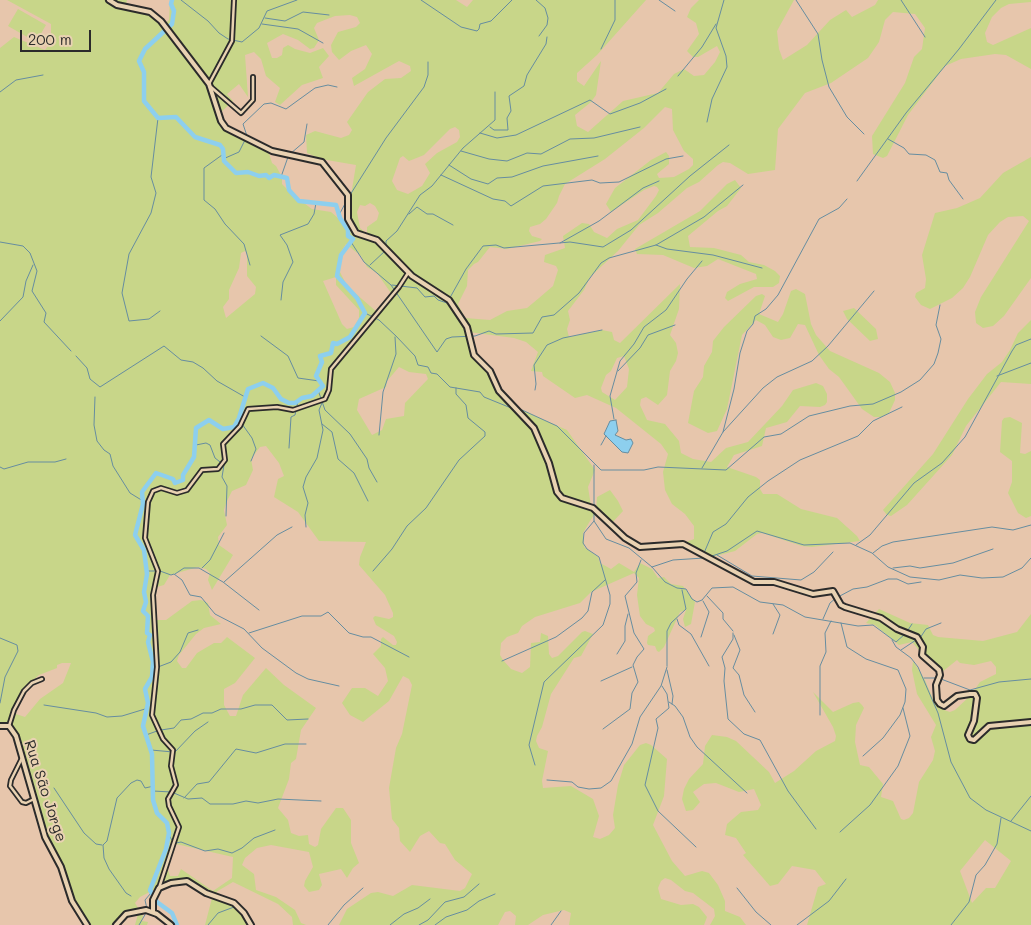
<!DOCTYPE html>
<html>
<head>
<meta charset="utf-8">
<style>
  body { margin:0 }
  #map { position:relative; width:1031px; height:925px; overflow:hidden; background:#e7c6ac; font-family:Mali,sans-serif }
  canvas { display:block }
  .scale { position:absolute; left:20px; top:30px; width:71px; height:22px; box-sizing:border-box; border:2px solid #2b2b2b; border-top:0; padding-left:6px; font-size:15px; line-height:18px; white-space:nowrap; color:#2b2b2b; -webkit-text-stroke:4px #e9d2b2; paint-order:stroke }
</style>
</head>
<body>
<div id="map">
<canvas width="1031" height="925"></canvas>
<div class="scale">200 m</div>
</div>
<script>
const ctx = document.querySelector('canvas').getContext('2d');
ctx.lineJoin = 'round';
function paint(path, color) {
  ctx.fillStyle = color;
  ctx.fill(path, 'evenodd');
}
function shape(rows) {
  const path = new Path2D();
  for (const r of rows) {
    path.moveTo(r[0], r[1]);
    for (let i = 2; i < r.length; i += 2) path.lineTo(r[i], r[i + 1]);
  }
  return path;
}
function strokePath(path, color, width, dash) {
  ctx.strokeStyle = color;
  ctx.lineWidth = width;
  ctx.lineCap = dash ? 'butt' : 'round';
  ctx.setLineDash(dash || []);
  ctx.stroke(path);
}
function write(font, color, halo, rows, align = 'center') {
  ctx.font = font + ' Mali,sans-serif';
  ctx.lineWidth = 4;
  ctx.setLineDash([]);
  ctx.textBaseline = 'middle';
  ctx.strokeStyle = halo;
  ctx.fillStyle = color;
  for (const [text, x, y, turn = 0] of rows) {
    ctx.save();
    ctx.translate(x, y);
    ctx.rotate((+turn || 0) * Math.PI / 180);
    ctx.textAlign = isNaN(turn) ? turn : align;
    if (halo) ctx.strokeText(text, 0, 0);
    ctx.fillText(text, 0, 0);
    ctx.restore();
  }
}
const green = shape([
  [7,0,127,0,125,8,151,13,162,26,169,20,170,0,456,0,467,7,473,0,646,0,597,55,577,73,577,81,584,86,601,61,596,95,591,102,575,115,577,126,588,132,623,101,658,93,674,74,684,69,694,76,704,75,715,62,720,52,717,46,698,57,693,57,687,51,699,34,696,23,687,17,691,8,699,0,794,0,777,31,779,49,783,60,807,45,830,20,846,10,852,17,875,5,878,0,1031,0,1031,2,1009,4,1001,8,992,17,985,33,987,42,993,45,1031,28,1031,69,1006,55,995,54,961,59,945,66,908,115,887,156,883,158,873,154,872,136,905,83,914,57,922,49,925,28,915,14,893,12,885,20,879,42,868,58,831,83,805,93,778,129,775,170,748,174,730,163,723,162,718,165,699,182,687,188,658,213,639,225,618,251,590,277,584,290,568,311,570,320,567,329,569,337,602,330,612,332,614,340,620,343,680,284,679,309,670,335,676,343,678,353,676,361,670,371,667,395,658,405,646,397,641,399,640,405,647,420,665,424,679,441,681,453,693,459,711,462,726,448,748,442,782,406,793,390,816,383,823,386,827,394,827,402,825,405,820,407,800,406,787,422,766,428,762,446,734,455,727,467,756,477,760,480,760,489,763,494,777,494,801,509,837,518,857,536,860,541,812,547,802,546,762,533,757,534,735,551,704,559,687,545,686,542,694,539,694,526,685,514,672,504,665,490,663,472,668,454,661,444,616,408,587,395,575,398,543,376,542,372,531,371,538,352,526,342,514,338,469,332,473,350,495,374,496,387,513,406,567,430,595,470,588,487,591,506,596,510,597,497,610,490,618,501,623,511,611,524,596,512,590,521,583,533,584,547,598,557,600,563,611,569,619,563,634,572,640,563,652,569,658,578,664,577,671,584,683,586,695,602,691,624,685,627,683,619,686,610,680,612,664,647,659,652,657,651,655,646,648,645,647,643,648,636,655,631,654,628,646,624,640,616,637,595,639,578,634,573,591,592,580,603,535,617,522,626,518,633,507,637,501,643,500,655,503,660,511,669,522,673,530,667,531,643,540,642,541,633,548,636,549,654,552,658,558,656,582,632,585,631,593,634,581,656,574,658,551,694,542,727,537,736,536,741,539,748,548,751,542,781,543,788,571,786,593,799,599,816,593,837,600,839,609,835,615,828,613,815,618,785,624,765,640,745,646,743,651,745,667,759,664,796,653,825,672,861,685,876,702,871,709,873,718,885,725,901,725,911,740,917,746,925,710,925,715,916,714,909,693,893,685,891,671,880,665,878,661,881,658,888,661,899,681,905,693,904,699,907,707,917,704,925,569,925,571,913,564,910,543,915,528,925,515,925,516,916,510,911,505,912,498,925,339,925,347,909,371,893,378,892,393,896,412,885,460,891,465,888,472,874,455,860,445,844,440,843,429,831,420,836,410,852,400,841,399,828,392,819,389,788,396,748,402,734,412,685,409,679,403,676,389,701,363,722,350,715,342,703,352,688,365,688,378,696,388,681,385,668,373,654,381,646,381,639,383,637,393,645,396,645,397,642,394,636,376,625,373,618,375,616,389,619,393,617,393,613,385,595,359,565,360,557,366,542,319,541,298,512,274,497,278,479,284,476,279,463,266,446,260,447,251,459,253,470,246,485,232,491,226,503,224,510,227,525,218,537,219,545,233,555,212,590,208,580,210,573,206,569,198,567,170,575,164,585,153,588,152,620,166,620,192,601,201,600,208,603,210,615,221,624,204,628,196,634,179,655,177,661,182,668,186,668,197,653,214,643,221,643,227,637,255,658,235,683,224,689,224,705,230,716,236,716,243,695,266,668,284,685,316,708,301,730,296,759,291,763,289,779,278,808,288,820,291,833,299,836,308,835,309,844,315,847,318,845,321,829,336,808,343,808,351,820,351,843,359,863,353,868,347,878,341,869,319,874,322,885,319,890,309,892,304,886,305,881,313,867,309,852,271,845,257,848,245,858,242,865,254,874,256,890,276,897,295,910,301,923,306,925,293,925,292,917,278,904,233,882,216,892,246,913,252,925,205,925,212,898,181,880,165,884,140,897,135,903,143,916,142,921,148,922,147,925,135,925,138,914,129,915,118,925,85,925,71,904,64,879,52,852,50,852,26,781,19,744,8,728,0,728,0,48,14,37,45,50,51,42,51,24],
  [350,15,357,17,360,23,356,27,338,32,331,45,332,52,339,60,351,51,366,45,372,54,365,69,352,78,354,86,399,61,410,66,411,71,401,78,385,79,368,92,347,122,352,130,349,135,341,138,315,131,306,135,307,153,321,159,356,165,346,225,331,212,312,209,293,195,282,184,282,177,276,166,272,163,268,150,223,123,220,113,233,101,227,94,239,84,248,97,245,55,254,52,261,59,266,76,280,88,275,102,280,105,302,85,323,78,319,67,329,56,323,48,310,53,295,49,288,45,283,48,282,55,277,58,272,58,267,43,283,34,298,40,310,49,314,48,319,40,314,28,317,23,335,16],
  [665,107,672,109,673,130,684,151,693,159,693,165,689,169,674,177,659,178,657,174,669,164,669,156,666,152,651,160,615,188,606,204,611,212,644,190,654,186,657,187,659,190,656,196,638,220,617,229,607,238,594,232,589,224,582,223,563,236,565,248,545,255,544,262,556,266,558,270,553,286,539,298,527,308,507,311,490,320,465,318,458,304,467,286,468,270,474,264,478,262,490,247,507,249,540,241,542,239,532,236,529,231,530,227,540,224,546,219,557,203,559,196,565,184,605,159,644,128],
  [455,127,459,130,460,137,457,142,437,153,425,164,430,173,422,186,408,194,397,190,392,181,400,158,403,156,409,161,424,155,450,129],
  [370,203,375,206,379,213,377,220,367,227,367,234,360,228,357,212,360,205,365,206],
  [346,244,361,256,367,267,377,273,393,296,378,313,347,286,340,272,341,252],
  [245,251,247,253,247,276,256,287,255,294,226,318,223,307,229,299,229,290,239,268,241,253],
  [336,277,336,285,359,310,359,318,354,327,347,329,342,324,323,281],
  [624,356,629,369,627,387,615,400,602,392,601,388,606,375,611,371,617,358],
  [399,367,409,372,426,374,428,379,405,403,404,416,386,419,382,430,372,435,357,410,359,399,386,387,387,381],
  [62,663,71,663,63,683,40,699,25,717,16,714,14,710,21,691,39,675,57,668,57,665],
  [176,844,233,857,232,878,213,891,181,869,178,876,170,876,167,866],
  [18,9,46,25,36,42,8,26],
  [1031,157,1031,278,1004,316,993,326,983,328,976,323,975,312,981,297,1029,221,1023,216,1008,217,1000,222,988,235,970,277,963,288,952,298,930,309,921,305,915,297,916,293,925,288,926,279,922,255,935,213,957,208,980,198,1003,173],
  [735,180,741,188,727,206,718,211,688,236,690,247,714,248,741,255,749,262,764,265,775,271,780,276,779,283,773,287,754,287,728,301,725,298,727,292,740,284,757,279,756,274,718,259,707,266,694,268,663,255,637,254,635,249,700,211,727,184],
  [796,289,805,294,811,324,816,335,830,351,879,373,890,382,895,393,895,400,889,413,881,417,874,417,862,409,839,377,829,369,819,355,805,325,798,324,790,338,781,340,773,337,765,325,756,320,742,335,727,409,717,431,708,433,688,423,694,391,703,377,704,366,712,352,713,341,724,327,756,296,762,294,765,296,759,314,778,322,783,314,791,291],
  [854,308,876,329,878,339,870,341,847,319,843,311],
  [1031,320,1031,384,1001,382,966,426,952,455,907,505,891,516,887,515,883,510,933,454,968,399,987,374,1002,362,1010,350,1018,333],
  [1010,417,1022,423,1020,453,1025,454,1031,451,1031,516,1026,518,1018,513,1008,493,1012,482,1012,461,1000,452,1002,421,1004,418],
  [879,609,910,623,928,625,933,635,938,637,983,641,1017,632,1031,614,1031,925,807,925,818,887,826,884,815,870,792,866,778,884,770,886,743,855,746,853,736,838,725,835,727,824,741,812,758,810,761,805,754,789,739,792,716,783,704,784,693,792,700,802,693,810,686,811,682,799,684,789,689,779,703,764,705,746,712,735,727,737,736,741,769,772,775,783,794,771,816,751,835,741,836,736,833,727,813,692,833,712,853,703,859,702,862,705,864,708,856,725,855,742,860,765,869,767,883,784,881,797,893,801,901,819,904,820,909,818,913,813,919,782,933,760,935,751,931,737,936,725,917,694,912,670,913,661,925,680,933,699,944,710,950,712,955,710,971,695,980,682,996,674,996,667,991,661,974,665,960,663,957,660,942,672,938,673,912,642,899,645,875,625,866,623],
  [985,840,1011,861,995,888,986,888,972,903,960,871]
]);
const water = shape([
  [616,420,618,431,615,435,626,440,631,439,633,443,628,453,622,452,604,434,610,421,616,420]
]);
const stream = shape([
  [181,0,208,21,219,33,228,39,242,42,259,28,267,11,297,0],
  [421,0,461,27,477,31,479,29,480,24,491,21,512,0],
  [536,0,545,8,548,18,547,25,539,36],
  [659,0,675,11],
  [796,0,818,34,822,60,829,87,847,117,864,134],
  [901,0,925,37],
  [265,18,285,21,303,12,329,15],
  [262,24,298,29,323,43],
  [601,49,615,20,615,0],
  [678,76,702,47,716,24],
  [0,92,16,80,43,75],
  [158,118,151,177,156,193,151,213,129,254,122,293,129,321,149,319,160,311],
  [707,122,712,99,727,67,726,56,716,28,724,0],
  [490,127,494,130,508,130,507,118,511,111,509,96,524,86,527,75,546,44,547,37],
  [480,133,497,138,516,135,590,100,610,114,640,103,666,89],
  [888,139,904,148,909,154,926,155,935,160,940,172,947,173,949,180,963,199],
  [461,151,489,159,507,161,527,153,541,154,570,139,594,138,640,127],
  [290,154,304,142,307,124],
  [222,155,204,168,204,200,215,209,225,224,244,244,250,265],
  [223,159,239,152,247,136,243,124,264,104,271,103,286,109,315,88,328,85,337,87],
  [449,165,471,179,488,184,497,178,512,177,543,166,598,156],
  [441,175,493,199,505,201,511,206,543,186,592,180,600,183,619,182,666,159,683,156],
  [281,177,288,157],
  [857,181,906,113,959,49,996,0],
  [350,195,386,138,424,87,428,75,428,62],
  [409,214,417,207,427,214,433,214,453,225],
  [339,215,347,200],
  [0,242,23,246,30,253,37,271,32,291,46,313,44,322,71,351],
  [351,242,364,262,391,285,437,352,446,339,452,337,475,336,489,331,496,334,533,333,542,317,554,315,579,293,601,263,609,258,656,245,704,217,743,185],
  [560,243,599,221,643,188,659,181],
  [656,245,667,249,713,255,762,268],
  [386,247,386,241,397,231,420,195,432,186,463,148,495,120,495,92],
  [370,265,385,251],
  [392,285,417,288,425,297,434,296,438,300,447,303,466,269,483,246,496,245,504,248,570,242,603,247,631,230,690,176,729,145],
  [281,300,283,282,293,262,287,245,280,235,308,224,314,214,316,203],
  [365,313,379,320,396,336,415,356,418,365,428,367,431,373,437,374,450,387,480,392,484,397,516,410],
  [0,321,23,297,26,281,33,265],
  [261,336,288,356,298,378,319,381],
  [76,356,87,368,90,379,100,387,164,346,181,360,193,362,203,368,217,381,245,397],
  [618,371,640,348,648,335,675,325],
  [997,376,1031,363],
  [318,390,325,410,350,434,367,459,369,468,377,482],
  [535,390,536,384,534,365,547,345,563,338,602,330],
  [95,397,94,425,97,441,104,450,110,454,113,466,130,493,143,501],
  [522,410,557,426,601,470,644,470,658,467,726,470,764,437,781,434,809,416,850,406,873,404,901,392,920,380,934,364,938,353,941,339,936,325,940,305],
  [614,419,610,396,620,361,634,344,644,327,666,310,687,279,702,261],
  [236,424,242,424,252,438,256,449,251,461],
  [322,424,332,432,338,459,354,473,368,501],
  [723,432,734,389,740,353,747,331,753,324,755,316,766,309,778,295,819,219,839,208,847,199],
  [379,435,383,392,396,354,395,337],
  [196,445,206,443,210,445,215,458,224,465,222,477,227,486,226,516],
  [601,445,606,436],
  [289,448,291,417,295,415,298,401],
  [594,465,594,506],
  [0,467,4,469,28,462,55,462,66,459],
  [702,468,723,432,763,388,777,377,812,361,828,346,874,291],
  [594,510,594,521,606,539,629,548,652,567,665,582,677,588,686,589,692,599,697,602,702,600,712,588,733,587,760,602,783,605,805,617,858,626,873,625,896,642,905,634],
  [306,527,305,515,308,503,303,487,306,477,317,458,323,430,319,410,322,403],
  [856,545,870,535,914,483,942,463,965,437,1012,351,1016,345,1031,339],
  [704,553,713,532,726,524,748,497,768,481,800,460,858,436,873,421,902,407],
  [873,553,882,546,893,542,992,527,1013,530,1031,525],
  [717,555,752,576,801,580,814,572,833,552],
  [709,557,727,551,757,531,804,545,850,543,872,553,888,567,910,577,939,580,960,575,982,578,1003,577,1022,568,1031,558],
  [652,567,673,560,704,558],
  [202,568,210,560,224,533],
  [893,568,910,566,920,568,953,563,993,549],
  [147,571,157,571],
  [160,571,171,575,174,574,182,580,190,595,201,597,215,614,244,629,262,648,296,673,308,679,339,686],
  [373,571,392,549,407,526,426,508,459,460,485,436,485,432,468,418,466,405,456,394,456,388],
  [175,574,184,568,199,568,223,582,259,610],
  [224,582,277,535,292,527],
  [707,596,723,613,723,619,733,631],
  [838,597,853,589,867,587,888,579,897,579,908,584,921,582],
  [677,619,679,625,691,634,709,666],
  [823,619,830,603,836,598],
  [841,623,847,647,866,659,898,670,906,689,905,702,900,715,883,738,863,756],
  [908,630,912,624],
  [249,633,302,616,321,616,328,612,349,633,363,637,371,637,409,657],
  [733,633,733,639,722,657,725,668,724,681,728,719,744,734,760,740,788,791,816,829],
  [773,634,780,615,773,604],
  [734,635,740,650,733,668,739,675,744,695,755,712],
  [701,637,709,612,703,601],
  [0,638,17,645,18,651,5,677,0,703],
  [920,638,926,629,941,623],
  [892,640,896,647,911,658,918,667,938,713,951,762,970,798,986,810,1031,831],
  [901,650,916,640],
  [617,654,625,641,625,626,628,614],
  [502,661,556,637,582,618,588,611,592,592,605,580],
  [667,666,667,631,671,623,686,609,682,590],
  [158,667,171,662,180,652,188,633,198,630],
  [153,668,155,668],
  [667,670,673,696,672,704],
  [924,678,937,678],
  [941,679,970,690,999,682,1031,679],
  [601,681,632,667],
  [662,686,667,694,669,708,656,719,658,728,645,785,658,811,696,847],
  [669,702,675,706,683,717,690,737,697,747,747,793],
  [44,705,96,713,107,717,122,716,145,709],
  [820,715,820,666,826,652,825,633,831,621],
  [603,729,630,709,632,693,638,682,633,665,637,657,644,649,634,633,625,596,637,582,636,573,641,560],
  [161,730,174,728,181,720,191,719,203,713,212,713,221,709,241,709,255,705,272,705,287,720,308,719],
  [146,735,157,731],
  [151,750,173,752],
  [175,752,195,731,208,722],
  [535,765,529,745,544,682,603,625,610,604,610,595,599,557,587,549,583,543,584,533,594,521],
  [547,780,572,782,578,787,589,789,601,788,611,781,632,744,640,717,661,686,667,667],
  [54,788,84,833,96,844,102,845],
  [153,791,171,792],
  [174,793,188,799,202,798,210,804,233,804,246,801,258,803,278,799,321,801],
  [184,798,197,784,209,782,236,749,256,753,285,744,306,744],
  [1011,821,1031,796],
  [840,832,870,805,898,766,910,736,903,708],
  [169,835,173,842],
  [176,843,181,842,205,851,218,849,232,853,242,848,254,838,275,830],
  [737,888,756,912,771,925],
  [131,896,126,893,109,869,104,858,103,845,107,841,117,798,131,783,137,780,141,781,145,788,154,786],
  [147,909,145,900,151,893],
  [139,925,146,913],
  [208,925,218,913,234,907],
  [328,925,344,905,363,888],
  [390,925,404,914,418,908,430,899],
  [419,925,428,920,445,902,464,897,479,884],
  [435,925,446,917,467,910,479,901,495,894],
  [551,925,561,911],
  [797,925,829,901,846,879],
  [951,925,969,902,976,875,985,865,997,844,1001,818]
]);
const river = shape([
  [172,0,171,4,174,11,172,24,145,49,139,61,144,72,144,101,158,118,176,117,195,137,220,145,223,149,224,161,236,173,248,172,259,176,266,175,269,178,274,175,287,178,289,190,299,201,336,205,340,218,348,230,348,236,353,239,341,255,337,276,357,298,365,313,350,337,337,344,333,343,331,353,320,356,322,362,316,376,323,386,312,396,302,398,295,403,289,403,281,399,273,388,263,383,248,389,239,418,234,427,223,429,209,420,196,428,194,457,183,475,183,480,175,483,173,479,156,473,142,492,143,504,135,535,144,550,147,574,144,592,146,602,143,611,148,616,147,633,150,635,148,642,153,662,152,677,145,689,148,703,143,726,152,754,153,800,157,813,167,823,169,833,166,849,150,890,157,902,172,913,177,925]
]);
const minor = shape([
  [209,84,232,41,234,0],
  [211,87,241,113,253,100,253,77],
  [9,726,14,710,24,691,32,683,42,679],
  [22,758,11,780,10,786,22,802,26,803,34,799],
  [159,888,179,827,169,806,168,799,176,785,171,766,173,750,163,739,152,715,157,667,153,595,158,571,145,538,148,502,153,491,161,488,177,493,187,490,202,470,218,469,225,460,223,444,240,426,248,409,277,407,293,410,325,399,329,390,331,369,399,287,408,273]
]);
const tertiary = shape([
  [109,0,117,5,150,12,161,21,209,84,221,121,226,128,272,151,322,162,348,195,348,219,356,233,377,240,412,276,449,300,467,327,474,355,490,371,499,391,534,428,549,463,557,492,562,498,593,508,625,538,640,547,683,544,754,582,774,582,813,594,833,591,841,605,845,607,881,618,897,629,917,637,923,647,922,655,939,670,940,675,936,685,937,700,940,704,944,706,957,696,970,694,975,694,977,698,974,721,968,735,970,739,974,740,989,726,1031,722],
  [0,726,9,726,16,736,45,837,61,867,72,901,87,925],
  [153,912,153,900,159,888,171,883,187,881,206,893,234,903,244,913,251,925],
  [116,925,126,914,146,910,157,914,171,925]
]);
const streetNames = [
  ["Rua São Jorge",45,791,72]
];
paint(green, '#c8d689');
paint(water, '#8dcfee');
strokePath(water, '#668da0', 1);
strokePath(stream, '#668da0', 1);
strokePath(river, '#8dcfee', 4.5);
strokePath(minor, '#2b2b2b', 6);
strokePath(tertiary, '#2b2b2b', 8);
strokePath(minor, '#e9d2b2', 2.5);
strokePath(tertiary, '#e9d2b2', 4);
write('15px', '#2b2b2b', '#e9d2b2', streetNames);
</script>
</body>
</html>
